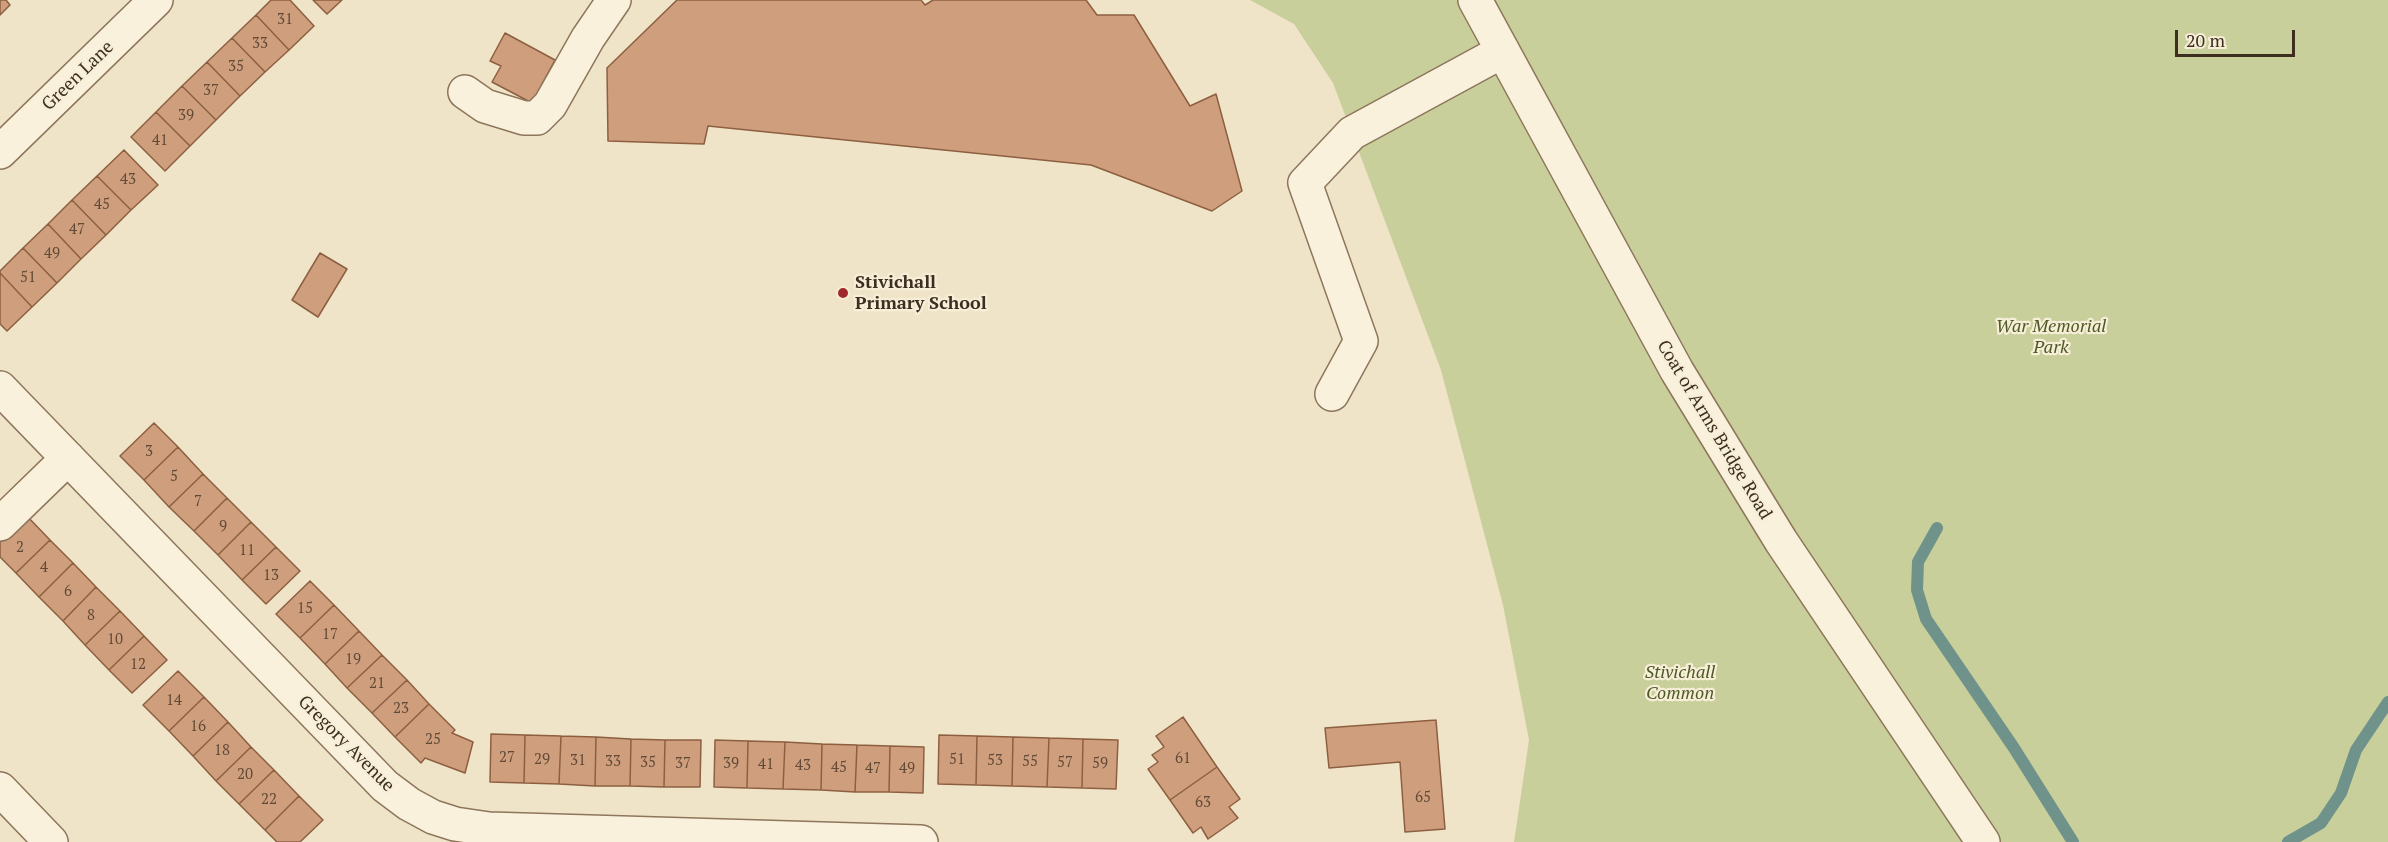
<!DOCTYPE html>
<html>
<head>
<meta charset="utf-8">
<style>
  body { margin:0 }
  #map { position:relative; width:2388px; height:842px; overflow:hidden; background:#f0e4c8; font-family:"PT Serif",serif }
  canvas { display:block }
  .scale { position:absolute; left:2175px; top:30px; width:120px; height:27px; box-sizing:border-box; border:3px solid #3d2e20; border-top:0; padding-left:8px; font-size:18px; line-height:21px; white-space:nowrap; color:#3d2e20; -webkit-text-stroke:4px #f7eed8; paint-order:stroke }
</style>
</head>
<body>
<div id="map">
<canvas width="2388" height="842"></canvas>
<div class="scale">20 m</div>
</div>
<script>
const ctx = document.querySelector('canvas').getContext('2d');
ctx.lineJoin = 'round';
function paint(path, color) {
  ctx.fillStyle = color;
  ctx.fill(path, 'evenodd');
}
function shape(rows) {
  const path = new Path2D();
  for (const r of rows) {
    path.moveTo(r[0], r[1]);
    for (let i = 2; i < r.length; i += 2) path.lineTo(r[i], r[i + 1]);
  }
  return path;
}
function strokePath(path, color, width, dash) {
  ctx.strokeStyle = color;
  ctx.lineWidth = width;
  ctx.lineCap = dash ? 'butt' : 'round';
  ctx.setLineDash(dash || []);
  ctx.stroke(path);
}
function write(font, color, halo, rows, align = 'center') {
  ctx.font = font + ' "PT Serif",serif';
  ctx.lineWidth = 4.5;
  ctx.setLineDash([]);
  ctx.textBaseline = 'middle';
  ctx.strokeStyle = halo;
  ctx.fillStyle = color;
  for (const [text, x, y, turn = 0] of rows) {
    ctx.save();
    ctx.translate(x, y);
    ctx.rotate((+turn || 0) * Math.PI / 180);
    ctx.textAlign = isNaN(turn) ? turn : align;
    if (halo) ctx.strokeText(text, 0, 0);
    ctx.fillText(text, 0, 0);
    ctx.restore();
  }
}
const green = shape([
  [1250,0,2388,0,2388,842,1514,842,1529,740,1503,605,1441,370,1333,83,1294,24]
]);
const stream = shape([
  [1937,528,1918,562,1917,590,1926,619,2014,748,2073,842],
  [2288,842,2321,823,2341,793,2356,750,2388,702]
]);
const building = shape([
  [0,0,6,0,10,5,0,15,0,0],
  [271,0,290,0,314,26,289,50,256,15,271,0],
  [313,0,342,0,327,14,313,0],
  [677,0,921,0,925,5,933,0,1086,0,1097,15,1134,15,1190,106,1216,94,1242,191,1212,211,1091,165,708,126,704,144,608,141,607,68,677,0],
  [256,15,289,50,265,72,232,38,256,15],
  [505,33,555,60,532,103,492,82,501,66,490,61,505,33],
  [232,38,265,72,240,96,207,62,232,38],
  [207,62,240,96,216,120,182,86,207,62],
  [182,86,216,120,190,146,156,112,182,86],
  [156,112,190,146,165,171,131,137,156,112],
  [124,150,158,185,131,210,97,176,124,150],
  [97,176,131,210,106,235,72,200,97,176],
  [72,200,106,235,81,259,48,224,72,200],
  [48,224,81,259,57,283,23,248,48,224],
  [23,248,57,283,32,307,0,273,0,271,23,248],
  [320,253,347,269,318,317,292,300,320,253],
  [0,273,32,307,7,331,0,324,0,273],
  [154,423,178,447,144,480,120,456,154,423],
  [178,447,203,474,169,507,144,480,178,447],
  [203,474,227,498,194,531,169,507,203,474],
  [227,498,251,522,218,555,194,531,227,498],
  [25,514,50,540,16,573,0,557,0,539,25,514],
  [251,522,276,547,242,580,218,555,251,522],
  [50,540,73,563,39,597,16,573,50,540],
  [276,547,300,571,266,604,242,580,276,547],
  [73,563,96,587,63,621,39,597,73,563],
  [310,581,334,605,300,638,276,614,310,581],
  [96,587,120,611,85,645,63,621,96,587],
  [334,605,359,631,325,664,300,638,334,605],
  [120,611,144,636,109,670,85,645,120,611],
  [359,631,382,655,347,688,325,664,359,631],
  [144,636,167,660,132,693,109,670,144,636],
  [382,655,407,680,372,713,347,688,382,655],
  [178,671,204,697,169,731,143,705,178,671],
  [407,680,429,704,395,737,372,713,407,680],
  [204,697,228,722,193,756,169,731,204,697],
  [429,704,455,730,452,733,473,742,465,773,425,758,421,763,395,737,429,704],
  [1183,717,1217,767,1170,800,1148,769,1158,762,1152,755,1164,747,1156,736,1183,717],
  [1436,720,1445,829,1405,832,1400,762,1329,768,1325,728,1436,720],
  [228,722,251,747,216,781,193,756,228,722],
  [491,734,525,735,524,783,490,782,491,734],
  [525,735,561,736,559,784,524,783,525,735],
  [939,735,977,736,976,785,938,784,939,735],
  [561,736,596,737,595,786,559,784,561,736],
  [977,736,1013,737,1012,786,976,785,977,736],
  [596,737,631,739,630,786,595,786,596,737],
  [1013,737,1049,738,1047,787,1012,786,1013,737],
  [1049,738,1083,739,1082,788,1047,787,1049,738],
  [631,739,665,740,664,787,630,786,631,739],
  [1083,739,1118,740,1116,789,1082,788,1083,739],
  [665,740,701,740,700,787,664,787,665,740],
  [715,740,748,741,747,788,714,787,715,740],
  [748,741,785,742,783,789,747,788,748,741],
  [785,742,822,744,821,790,783,789,785,742],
  [822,744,857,745,855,792,821,790,822,744],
  [857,745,890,746,889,792,855,792,857,745],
  [890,746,924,747,923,793,889,792,890,746],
  [251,747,274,770,239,804,216,781,251,747],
  [1217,767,1240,799,1229,807,1238,818,1208,839,1201,827,1193,833,1170,800,1217,767],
  [274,770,299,796,265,830,239,804,274,770],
  [299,796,323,820,300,842,277,842,265,830,299,796]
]);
const minor = shape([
  [1475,0,1677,371,1781,541,1983,842],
  [465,92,485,106,524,118,537,118,550,105,588,38,614,0],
  [0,152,156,0],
  [0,388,385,786,409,804,433,817,455,824,489,829,921,842],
  [1332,394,1361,341,1305,183,1352,133,1503,51],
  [0,524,68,458],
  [0,789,51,842]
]);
const markers = [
  [843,293,6,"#9e2a2b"]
];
const numberNames = [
  ["31",285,20],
  ["33",260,44],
  ["35",236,67],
  ["37",211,91],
  ["39",186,116],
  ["41",160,141],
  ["43",128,180],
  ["45",102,205],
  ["47",77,230],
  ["49",52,254],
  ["51",28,278],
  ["3",149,452],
  ["5",174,477],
  ["7",198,502],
  ["9",223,527],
  ["2",20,548],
  ["11",247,551],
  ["4",44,568],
  ["13",271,576],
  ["6",68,592],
  ["15",305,609],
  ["8",91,616],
  ["17",330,635],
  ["10",115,640],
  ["19",353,660],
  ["12",138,665],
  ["21",377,684],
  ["14",174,701],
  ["23",401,709],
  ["16",198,727],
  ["25",433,740],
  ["18",222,751],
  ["27",507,758],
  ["61",1183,759],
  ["29",542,760],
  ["51",957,760],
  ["31",578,761],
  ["53",995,761],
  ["33",613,762],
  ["55",1030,762],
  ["35",648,763],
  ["57",1065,763],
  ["37",683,764],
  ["39",731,764],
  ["59",1100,764],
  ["41",766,765],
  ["43",803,766],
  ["45",839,768],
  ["47",873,769],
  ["49",907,769],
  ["20",245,775],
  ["65",1423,798],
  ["22",269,800],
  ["63",1203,803]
];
const streetNames = [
  ["Green Lane",78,76,-44],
  ["Coat of Arms Bridge Road",1714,430,59],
  ["Gregory Avenue",346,744,45]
];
const poiNames = [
  ["Stivichall",855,283],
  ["Primary School",855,304]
];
const parkNames = [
  ["War Memorial",2051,327],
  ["Park",2051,348],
  ["Stivichall",1680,673],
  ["Common",1680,694]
];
paint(green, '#c9cf9b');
strokePath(stream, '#6f938a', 12);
paint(building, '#cf9f7d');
strokePath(building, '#8d5f41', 1.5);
strokePath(minor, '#8d765c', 36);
strokePath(minor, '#faf1dc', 33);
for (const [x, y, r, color] of markers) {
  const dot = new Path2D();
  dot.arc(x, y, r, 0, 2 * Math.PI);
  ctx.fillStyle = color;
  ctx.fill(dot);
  strokePath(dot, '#f7eed8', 2);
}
write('15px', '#624a37', null, numberNames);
write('18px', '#3d2e20', '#f7eed8', streetNames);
write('bold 18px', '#3d2e20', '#f7eed8', poiNames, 'left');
write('italic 18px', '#4d5a26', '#f7eed8', parkNames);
</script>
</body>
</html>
